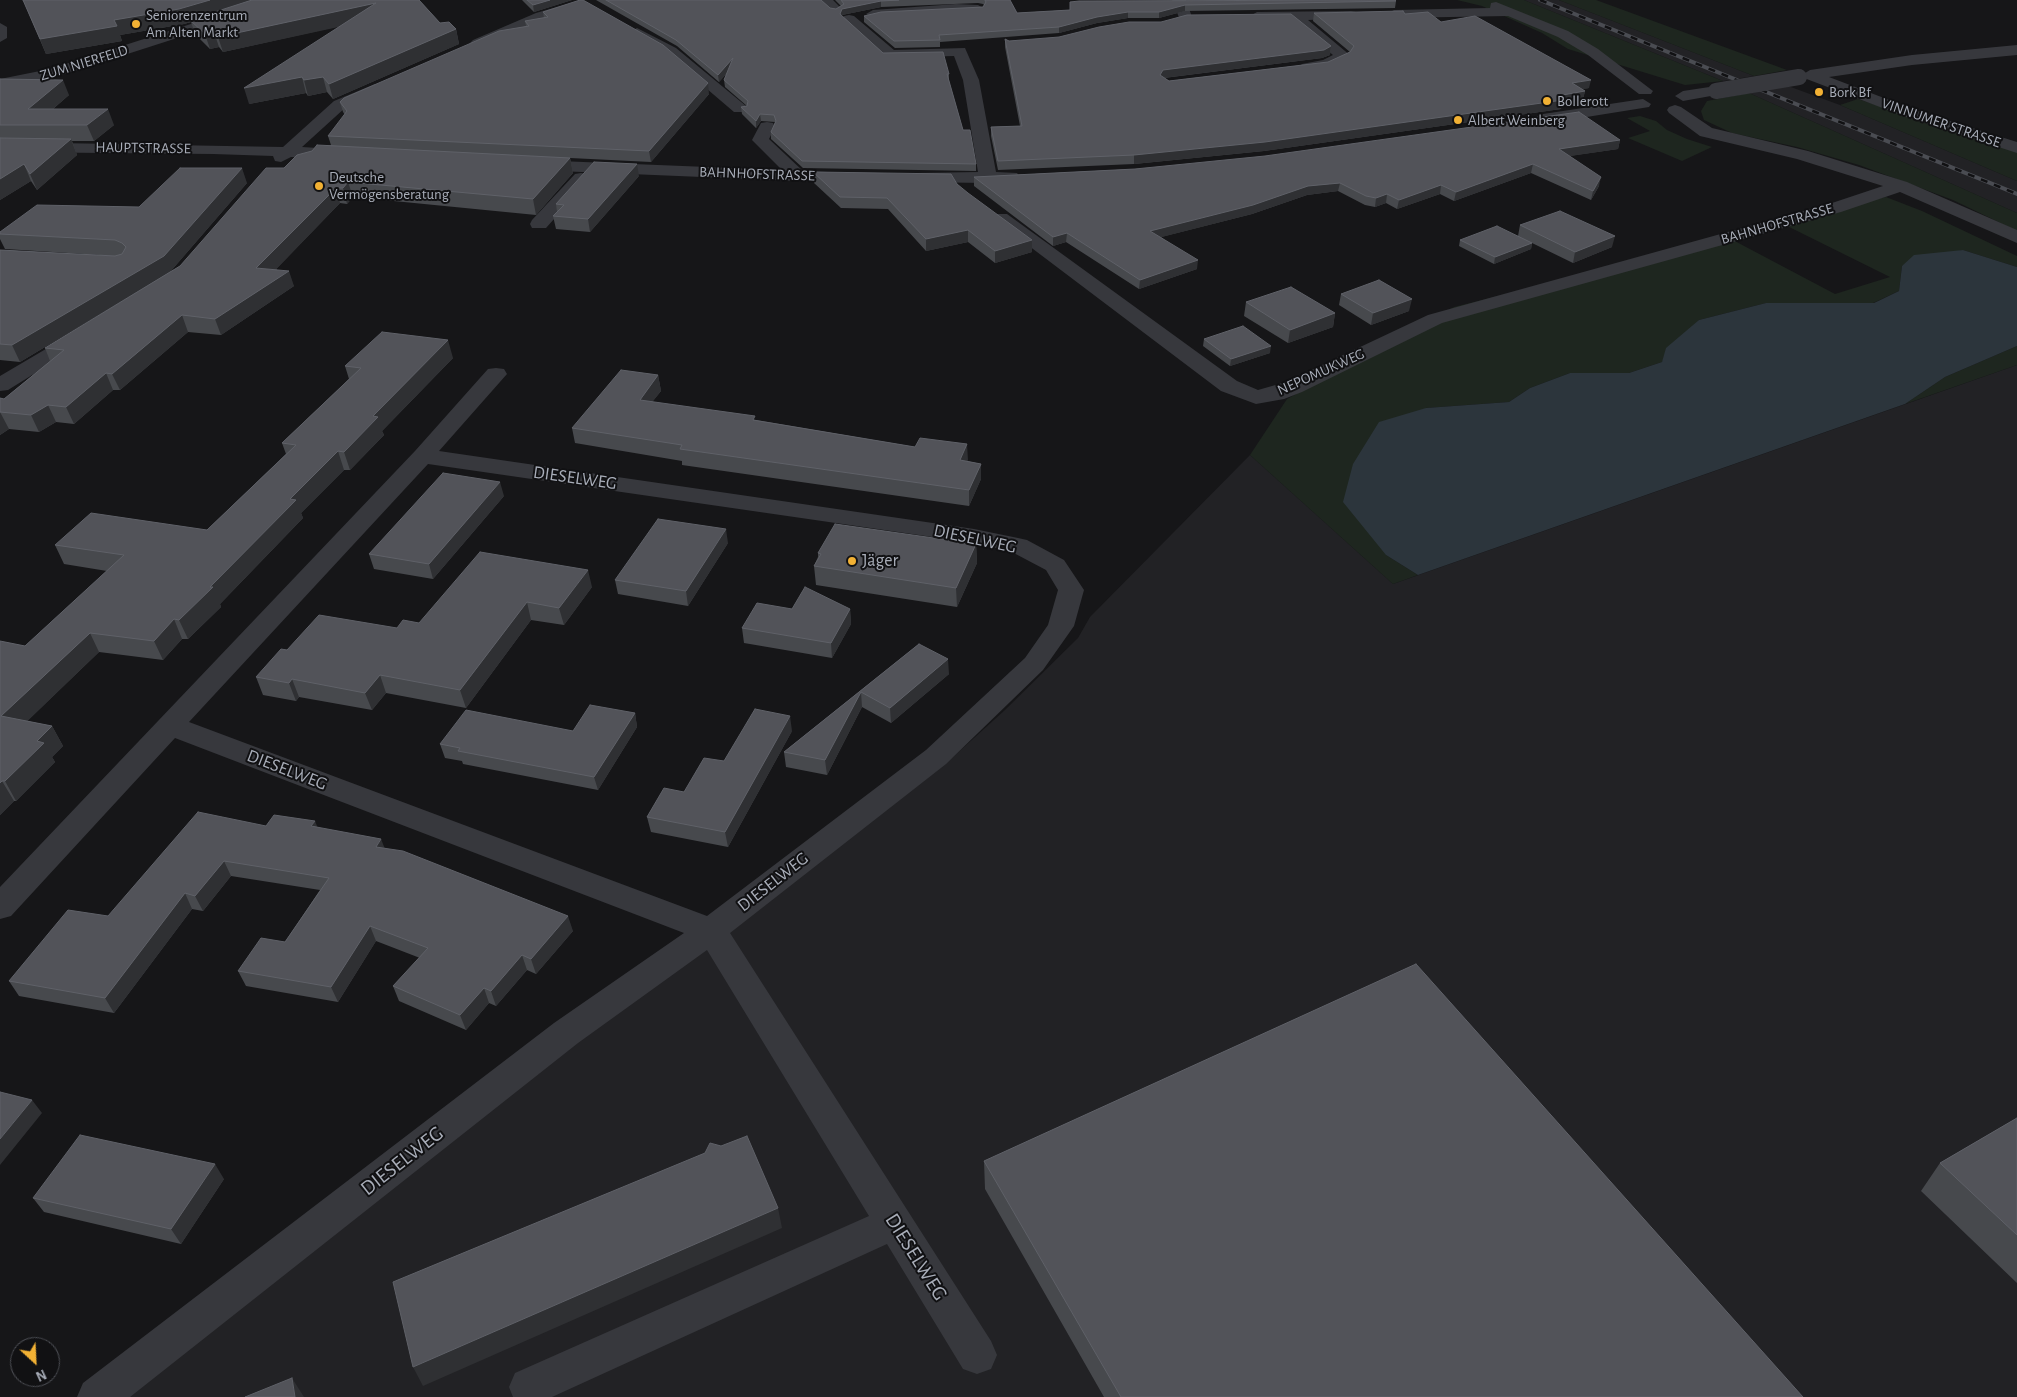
<!DOCTYPE html>
<html>
<head>
<meta charset="utf-8">
<style>
  body { margin:0 }
  #map { position:relative; width:2017px; height:1397px; overflow:hidden; background:#161618; font-family:"Alegreya Sans",sans-serif }
  canvas { display:block }
  .north { position:absolute; left:10px; top:1337px; width:50px; height:50px; box-sizing:border-box; background:#111113; border:1px solid #4d4f55; border-radius:50%; rotate:155deg; font-size:14px; font-weight:700; line-height:20px; text-align:center; color:#a8adb8 }
  .north::after { content:''; display:block; margin:auto; width:18px; height:22px; background:#f2b134; clip-path:polygon(50% 0,100% 100%,50% 72%,0 100%) }
</style>
</head>
<body>
<div id="map">
<canvas width="2017" height="1397"></canvas>
<div class="north">N</div>
</div>
<script>
const ctx = document.querySelector('canvas').getContext('2d');
ctx.lineJoin = 'round';
function paint(path, color) {
  ctx.fillStyle = color;
  ctx.fill(path, 'evenodd');
}
function shape(rows) {
  const path = new Path2D();
  for (const r of rows) {
    path.moveTo(r[0], r[1]);
    for (let i = 2; i < r.length; i += 2) path.lineTo(r[i], r[i + 1]);
  }
  return path;
}
function strokePath(path, color, width, dash) {
  ctx.strokeStyle = color;
  ctx.lineWidth = width;
  ctx.lineCap = dash ? 'butt' : 'round';
  ctx.setLineDash(dash || []);
  ctx.stroke(path);
}
function write(font, color, halo, rows, align = 'center') {
  ctx.font = font + ' "Alegreya Sans",sans-serif';
  ctx.lineWidth = 4;
  ctx.setLineDash([]);
  ctx.textBaseline = 'middle';
  ctx.strokeStyle = halo;
  ctx.fillStyle = color;
  for (const [text, x, y, turn = 0] of rows) {
    ctx.save();
    ctx.translate(x, y);
    ctx.rotate((+turn || 0) * Math.PI / 180);
    ctx.textAlign = isNaN(turn) ? turn : align;
    if (halo) ctx.strokeText(text, 0, 0);
    ctx.fillText(text, 0, 0);
    ctx.restore();
  }
}
const built = shape([
  [1524,0,1559,0,1754,76,1723,81],
  [1788,86,1840,105,2017,181,2017,213,1749,93],
  [2017,365,2017,1397,106,1397,953,757,1005,710,1078,638,1090,617,1250,455,1393,584]
]);
const green = shape([
  [1457,0,1524,0,1723,81,1685,85,1568,49,1542,33,1482,6],
  [1559,0,1596,0,1787,70,1754,76],
  [1749,93,2017,213,2017,231,1953,200,1859,165,1797,147,1732,133,1704,120,1701,111,1707,101],
  [1858,99,2017,152,2017,181,1840,105],
  [1640,116,1656,121,1667,130,1687,139,1712,147,1682,161,1628,138,1650,131,1627,118],
  [1886,197,1922,211,2017,256,2017,267,1963,250,1902,266,1899,291,1873,303,1766,303,1699,320,1662,362,1629,373,1570,373,1530,388,1509,402,1426,408,1386,555,1418,575,1393,584,1250,455,1287,399,1454,307,1729,238,1835,294,1890,277,1775,220],
  [2017,346,2017,365,1905,404,1945,377]
]);
const water = shape([
  [1963,250,2017,267,2017,346,1945,377,1905,404,1418,575,1386,555,1343,502,1353,464,1379,422,1426,408,1509,402,1530,388,1570,373,1629,373,1662,362,1666,348,1699,320,1766,303,1874,303,1899,291,1902,266,1914,255]
]);
const minor = shape([
  [266,0,288,0,286,3,59,76,0,89,0,79,50,69,266,0],
  [817,0,833,0,843,10,836,14,831,13,817,0],
  [1172,0,1186,0,1192,17,1190,20,1180,20,1172,0],
  [578,1,583,2,585,5,583,8,546,19,483,46,473,46,470,43,473,40,536,13,578,1],
  [1496,2,1568,31,1598,49,1653,91,1651,94,1639,94,1588,55,1558,37,1508,16,1394,18,1387,14,1394,10,1490,8,1491,3,1496,2],
  [956,4,978,5,985,9,978,13,956,12,873,18,866,14,873,10,956,4],
  [1351,11,1356,12,1358,15,1356,18,1308,20,1351,56,1332,67,1307,72,1302,70,1299,67,1302,64,1323,60,1333,55,1291,20,1257,20,1250,16,1257,12,1351,11],
  [849,15,854,16,894,50,965,48,979,80,996,172,1017,173,1020,177,1017,181,988,183,911,182,908,178,911,174,917,173,978,172,963,80,954,56,885,58,844,22,842,19,844,16,849,15],
  [0,23,7,27,7,38,0,42,0,23],
  [637,28,676,48,746,106,748,109,746,112,734,112,666,54,632,35,630,32,637,28],
  [2017,45,2017,55,1912,65,1829,77,1918,111,2017,142,2017,153,1906,117,1804,78,1802,75,1810,70,1912,55,2017,45],
  [375,84,381,86,383,89,381,92,346,107,302,147,350,150,353,154,350,158,344,159,291,157,281,162,275,161,273,156,213,154,0,152,0,142,283,147,334,101,375,84],
  [1716,86,1722,88,1724,91,1722,94,1683,101,1675,96,1683,91,1716,86],
  [1643,99,1651,104,1649,107,1543,124,1537,122,1535,119,1537,116,1543,114,1643,99],
  [1675,105,1681,107,1712,128,1808,151,1907,182,2017,230,2017,243,1900,192,1841,212,1442,323,1302,392,1284,399,1256,404,1221,391,992,218,995,214,1007,214,1237,381,1258,390,1286,382,1428,315,1829,204,1883,186,1797,159,1700,136,1669,113,1667,110,1669,107,1675,105],
  [767,122,773,123,775,127,769,139,803,171,851,173,857,174,860,178,857,182,851,183,798,181,534,170,528,169,525,165,528,161,534,160,782,170,752,140,761,123,767,122],
  [581,173,587,174,590,178,587,182,546,228,532,228,530,224,532,220,575,174,581,173],
  [80,331,87,333,90,337,87,341,8,390,0,391,0,376,73,333,80,331],
  [496,368,504,369,507,374,439,451,974,529,1018,538,1027,540,1064,560,1084,590,1074,626,1043,670,946,764,730,933,991,1341,997,1355,991,1369,977,1374,963,1369,887,1244,552,1397,513,1397,509,1387,515,1373,869,1216,707,950,578,1043,130,1397,77,1397,83,1383,554,1023,684,933,175,738,11,916,0,919,0,887,415,451,488,369,496,368],
  [428,464,974,543,1010,551,1046,570,1058,590,1048,625,1025,658,926,750,707,916,189,722,428,464]
]);
const rail = shape([
  [1540,0,2017,194]
]);
const minorBridge = shape([
  [1716,91,1799,77]
]);
const wall = shape([
  [23,0,419,0,440,23,456,29,459,44,333,99,327,92,308,96,306,93,249,104,340,26,223,52,219,47,210,49,195,34,191,22,184,24,120,35,122,41,46,54],
  [522,0,572,0,534,12],
  [596,0,821,0,830,8,836,9,841,6,835,0,1010,0,1017,13,1070,10,1070,2,1396,1,1395,8,1185,11,1159,18,1128,18,1097,23,1059,33,940,42,940,47,895,48,864,22,864,16,983,7,984,5,983,4,978,3,881,7,842,15,842,16,883,53,949,74,949,81,963,130,976,164,976,171,803,168,771,139,771,132,775,122,761,121,756,128,742,114,741,107,747,106,725,87,724,80,727,73,719,82,677,46],
  [543,12,709,94,651,162,570,158,573,173,536,215,353,197,347,204,340,203,276,269,294,286,221,335,188,332,120,390,113,390,74,424,56,422,39,432,9,429,0,435,0,398,4,399,50,361,45,348,180,266,284,168,331,145,328,136,345,115,343,112,340,102,526,26,525,21,544,18],
  [1314,13,1405,14,1441,22,1589,88,1582,89,1585,91,1583,99,1562,103,1561,109,1264,151,1134,164,998,170,991,136,991,127,1020,126,1005,47,1005,39,1009,41,1331,46,1330,55,1322,58,1164,78,1169,81,1328,62,1350,52,1313,21],
  [0,79,69,95,53,109,114,125,94,141,72,141,77,155,37,190,31,181,0,200],
  [1620,140,1618,149,1569,156,1599,186,1591,200,1531,173,1454,201,1440,194,1397,209,1386,203,1375,207,1365,205,1338,191,1307,195,1252,214,1161,237,1197,269,1139,289,1066,242,1053,246,974,186,974,177,1135,169],
  [813,172,957,184,1032,252,995,263,968,242,926,251,888,209,841,208,814,183],
  [639,176,590,232,556,229,553,216,557,212,556,204],
  [247,183,170,272,20,362,0,360,0,250,116,256,5,249,0,239,0,232,139,207],
  [1520,225,1612,247,1573,263,1532,243,1531,249,1494,264,1459,246,1460,240,1518,236],
  [1341,294,1409,311,1371,325,1339,305],
  [1246,302,1335,313,1333,327,1288,343,1244,316],
  [1204,339,1270,353,1230,366,1203,346],
  [453,358,382,431,384,435,350,470,344,470,301,513,303,518,220,604,221,607,188,639,182,639,163,660,99,652,27,721,52,726,63,746,52,757,55,762,16,801,14,801,0,815,0,641,25,646,107,571,64,564,55,545,207,530,286,454,282,443,349,379,345,366],
  [658,375,661,391,652,402,756,420,915,447,967,444,967,461,981,464,981,479,969,506,682,465,682,461,575,443,572,428],
  [504,496,433,579,374,569,369,554],
  [728,543,688,606,618,594,615,580],
  [976,544,977,563,957,607,816,585,814,566,818,557,818,553],
  [592,587,564,625,531,620,466,708,386,693,372,710,299,697,296,701,263,695,256,677,287,650,397,628],
  [850,609,851,624,832,658,744,643,742,628],
  [919,644,949,674,891,723,862,707,827,775,786,767,784,752],
  [635,713,637,727,598,790,463,764,462,761,445,758,440,744,573,731],
  [792,731,728,847,651,832,647,817,684,792],
  [266,826,317,827,385,848,573,931,536,974,527,970,496,1006,489,1003,466,1030,399,1001,393,986,420,958,376,941,338,1002,246,986,238,971,285,942,320,890,231,876,203,911,192,909,114,1013,19,996,9,981,108,916],
  [2017,1118,2017,1283,1921,1191,1940,1163],
  [984,1161,1803,1397,1104,1397,985,1189],
  [224,1179,181,1244,44,1212,33,1198]
]);
const shadedWall = shape([
  [210,0,260,0,190,20,191,22,184,24,120,35,122,41,46,54,40,39,114,20],
  [550,0,572,0,534,12,533,5],
  [881,1,881,7,842,15,841,20,840,14,842,9],
  [376,3,380,18,223,52,218,37],
  [1185,5,1185,11,1159,18,1159,12],
  [1128,12,1128,18,1097,23,1059,33,1059,27,1097,17],
  [456,29,459,44,333,99,329,84],
  [214,32,219,47,210,49,205,34],
  [1331,46,1330,55,1322,58,1163,78,1160,75,1163,70],
  [733,58,734,65,719,82,718,75],
  [302,77,306,93,249,104,244,88],
  [323,77,327,92,308,96,304,80],
  [63,80,69,95,34,125,28,109],
  [1591,80,1589,88,1570,92,1572,83],
  [708,83,709,94,651,162,649,151],
  [1585,91,1583,99,1562,103,1561,109,1264,151,1134,164,1134,155,1557,96],
  [108,109,114,125,94,141,87,125],
  [760,114,761,121,756,128,756,121],
  [71,139,77,155,37,190,30,174],
  [1620,140,1618,149,1557,158,1559,149],
  [570,158,573,173,536,215,533,199],
  [24,164,31,181,0,200,0,179],
  [637,164,639,176,590,232,588,219],
  [1533,164,1531,173,1454,201,1456,192],
  [242,168,247,183,170,272,20,362,12,345],
  [1601,177,1599,186,1591,200,1593,191],
  [348,182,353,197,347,204,343,188],
  [1340,183,1338,191,1307,195,1252,214,1150,240,1150,231,1308,186],
  [1441,185,1440,194,1397,209,1399,200],
  [336,188,340,203,262,284,256,268],
  [1387,194,1386,203,1375,207,1376,198],
  [968,230,968,242,926,251,926,239],
  [1067,233,1066,242,1053,246,1053,237],
  [1615,236,1612,247,1573,263,1575,252],
  [1032,240,1032,252,995,263,995,251],
  [1532,243,1531,249,1494,264,1495,257],
  [1198,260,1197,269,1139,289,1140,280],
  [289,271,294,286,221,335,215,319],
  [1412,299,1409,311,1371,325,1373,313],
  [1335,313,1333,327,1288,343,1290,330],
  [182,315,188,332,120,390,112,374],
  [448,340,453,358,382,431,384,435,350,470,344,452,373,416],
  [1271,346,1270,353,1230,366,1231,359],
  [106,373,113,390,74,424,66,407],
  [658,375,661,391,642,415,640,400],
  [48,405,56,422,39,432,31,415],
  [0,412,9,429,0,435],
  [967,444,968,460,960,476,960,460],
  [338,451,344,470,301,513,303,518,220,604,221,607,188,639,179,620,210,587,290,499],
  [981,464,981,479,969,506,969,490],
  [500,482,504,496,433,579,429,564],
  [726,529,728,543,688,606,686,591],
  [976,544,977,563,957,607,956,588],
  [588,570,592,587,564,625,559,608],
  [527,602,531,620,466,708,460,690],
  [850,609,851,624,832,658,831,643],
  [174,619,182,639,163,660,154,641],
  [90,633,99,652,12,736,1,716],
  [948,659,949,674,891,723,890,708],
  [380,675,386,693,372,710,365,693],
  [292,679,299,697,296,701,289,683],
  [861,692,862,707,827,775,825,760],
  [635,713,637,727,598,790,594,777],
  [790,716,792,731,728,847,725,832],
  [52,726,63,746,52,757,55,762,16,801,5,781,37,741],
  [2,781,14,801,0,815,0,783],
  [315,821,321,836,311,826],
  [381,839,387,854,376,847],
  [224,861,231,876,203,911,195,896],
  [185,893,192,909,114,1013,105,998],
  [568,916,573,931,536,974,531,959],
  [370,926,376,941,338,1002,331,987],
  [522,955,527,970,496,1006,491,991],
  [484,988,489,1003,466,1030,460,1015],
  [32,1100,42,1113,0,1165,0,1139],
  [215,1164,224,1179,181,1244,171,1229],
  [778,1208,782,1228,423,1386,413,1367],
  [292,1378,304,1397,295,1397]
]);
const building = shape([
  [23,0,210,0,179,9,114,20,117,26,40,39,23,0],
  [252,0,419,0,440,23,449,22,456,29,329,84,323,77,304,80,302,77,244,88,376,3,218,37,214,32,205,34,190,20,252,0],
  [527,0,550,0,533,5,527,0],
  [580,0,583,0,663,45,708,83,649,151,328,136,347,111,340,102,344,98,499,31,529,26,525,21,548,17,543,12,580,0],
  [606,0,821,0,830,8,836,9,844,4,841,0,899,0,881,1,842,9,840,14,883,53,943,52,949,74,947,74,963,130,970,130,976,164,802,161,771,132,776,121,774,115,760,114,756,121,741,107,747,106,748,101,724,80,733,58,718,75,676,40,606,0],
  [985,0,1010,0,1017,13,1070,10,1070,2,1079,1,1395,0,1396,1,1185,5,1159,12,1128,12,1097,17,1059,27,939,35,940,40,894,41,864,16,881,12,983,7,986,2,985,0],
  [1403,11,1405,14,1428,12,1441,22,1475,16,1591,80,1572,83,1585,91,1557,96,1563,100,1265,142,1134,155,998,161,991,127,1022,126,1005,39,1009,41,1059,37,1099,27,1129,22,1161,22,1187,15,1291,14,1331,46,1324,50,1163,70,1160,75,1169,81,1328,62,1350,52,1354,46,1314,13,1403,11],
  [0,79,63,80,28,109,108,109,87,125,0,125,0,79],
  [1579,112,1620,140,1559,149,1601,177,1593,191,1533,164,1456,192,1441,185,1399,200,1387,194,1376,198,1366,196,1340,183,1308,186,1253,205,1150,231,1198,260,1140,280,1067,233,1053,237,974,177,1135,169,1265,156,1579,112],
  [0,138,71,139,30,174,24,164,0,179,0,138],
  [317,145,570,158,533,199,348,182,343,188,336,188,256,268,289,271,215,319,182,315,112,374,106,373,66,407,48,405,31,415,0,412,0,398,4,399,64,350,45,348,180,266,266,168,284,168,297,155,312,151,317,145],
  [594,162,637,164,588,219,553,216,564,205,556,204,594,162],
  [180,168,242,168,164,256,12,345,0,344,0,250,115,256,122,254,126,247,122,243,115,240,0,234,0,232,37,205,139,207,180,168],
  [813,172,951,174,957,184,968,193,1032,240,995,251,968,230,926,239,887,198,840,197,813,172],
  [1560,211,1615,236,1575,252,1520,225,1560,211],
  [1497,226,1532,243,1495,257,1460,240,1497,226],
  [1379,280,1412,299,1373,313,1341,294,1379,280],
  [1291,287,1335,313,1290,330,1246,302,1291,287],
  [1243,326,1271,346,1231,359,1204,339,1243,326],
  [382,332,448,340,373,416,378,417,344,452,338,451,290,499,296,500,210,587,213,587,179,620,174,619,154,641,90,633,1,716,52,726,37,741,44,743,5,781,2,781,0,783,0,641,25,646,124,555,55,545,91,513,207,530,296,445,282,443,361,368,345,366,382,332],
  [621,370,658,375,640,400,755,416,753,420,915,447,920,438,967,444,960,460,981,464,969,490,680,449,682,445,572,428,621,370],
  [443,473,500,482,429,564,369,554,443,473],
  [658,519,726,529,686,591,615,580,658,519],
  [835,524,976,544,956,588,814,566,821,554,818,553,835,524],
  [480,552,588,570,559,608,527,602,460,690,380,675,365,693,292,679,289,683,256,677,281,649,287,650,319,615,397,628,403,620,419,623,480,552],
  [805,587,850,609,831,643,742,628,757,603,792,609,805,587],
  [919,644,948,659,890,708,861,692,825,760,784,752,919,644],
  [590,705,635,713,594,777,458,751,460,748,440,744,466,710,573,731,590,705],
  [755,709,790,716,725,832,647,817,664,788,684,792,704,758,724,761,755,709],
  [198,812,266,826,274,815,315,821,311,826,381,839,376,847,403,851,568,916,531,959,522,955,491,991,484,988,460,1015,393,986,428,948,370,926,331,987,238,971,261,938,285,942,329,878,224,861,195,896,185,893,105,998,9,981,68,910,108,916,198,812],
  [1416,964,1803,1397,1121,1397,984,1161,1416,964],
  [0,1092,32,1100,0,1139,0,1092],
  [2017,1118,2017,1235,1940,1163,2017,1118],
  [80,1135,215,1164,171,1229,33,1198,80,1135],
  [747,1136,778,1208,413,1367,393,1282,705,1153,710,1143,721,1146,747,1136],
  [292,1378,295,1397,245,1397,292,1378]
]);
const markers = [
  [136,24,5,"#f2b134"],
  [1819,92,5,"#f2b134"],
  [1547,101,5,"#f2b134"],
  [1458,120,5,"#f2b134"],
  [319,186,5,"#f2b134"],
  [852,561,5,"#f2b134"]
];
const farPoinames = [
  ["Seniorenzentrum",146,15],
  ["Am Alten Markt",146,32],
  ["Bork Bf",1829,92],
  ["Bollerott",1557,101],
  ["Albert Weinberg",1468,120],
  ["Deutsche",329,177],
  ["Vermögensberatung",329,194]
];
const farStreetnames = [
  ["ZUM NIERFELD",84,63,-17],
  ["VINNUMER STRASSE",1941,123,19],
  ["HAUPTSTRASSE",143,148,1],
  ["BAHNHOFSTRASSE",757,174,2],
  ["BAHNHOFSTRASSE",1777,224,-16],
  ["NEPOMUKWEG",1321,372,-24]
];
const streetNames = [
  ["DIESELWEG",575,478,8],
  ["DIESELWEG",975,539,12],
  ["DIESELWEG",287,770,21],
  ["DIESELWEG",773,882,-38]
];
const poiNames = [
  ["Jäger",862,561]
];
const nearStreetnames = [
  ["DIESELWEG",402,1161,-38],
  ["DIESELWEG",916,1257,58]
];
paint(built, '#222225');
paint(green, '#1e261f');
paint(water, '#2c353c');
paint(minor, '#37383d');
strokePath(rail, '#4a4c52', 4);
strokePath(rail, '#111113', 2.5, [7]);
strokePath(minorBridge, '#37383d', 16);
paint(wall, '#47494d');
paint(shadedWall, '#2f3033');
paint(building, '#525359');
strokePath(building, '#5f6168', 1);
for (const [x, y, r, color] of markers) {
  const dot = new Path2D();
  dot.arc(x, y, r, 0, 2 * Math.PI);
  ctx.fillStyle = color;
  ctx.fill(dot);
  strokePath(dot, '#111113', 2);
}
write('15px', '#a8adb8', '#111113', farPoinames, 'left');
write('15px', '#a8adb8', '#111113', farStreetnames);
write('18px', '#a8adb8', '#111113', streetNames);
write('18px', '#a8adb8', '#111113', poiNames, 'left');
write('21px', '#a8adb8', '#111113', nearStreetnames);
</script>
</body>
</html>
